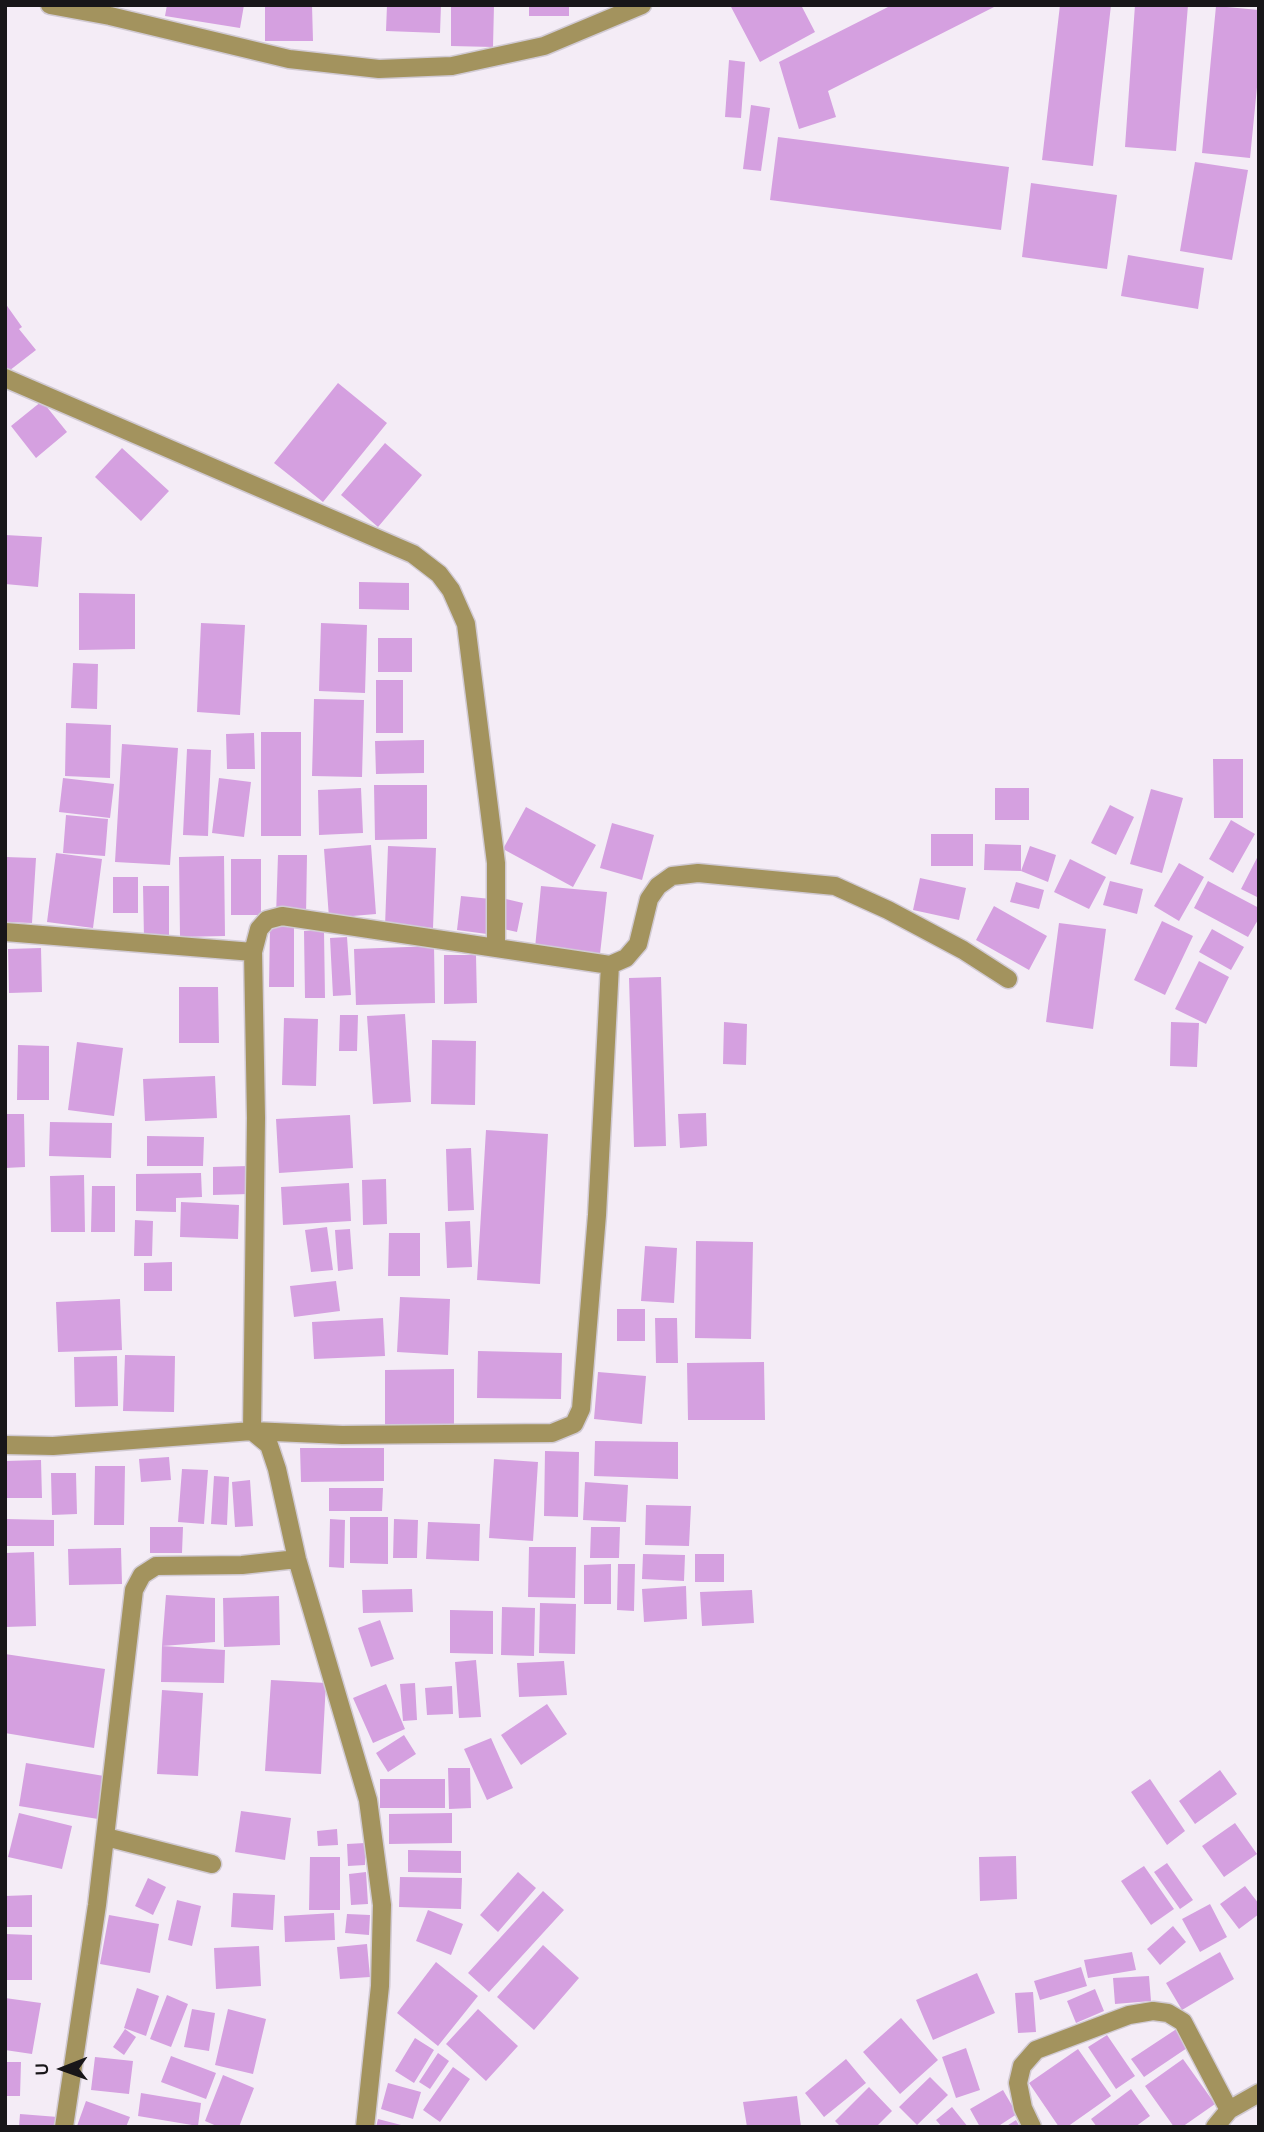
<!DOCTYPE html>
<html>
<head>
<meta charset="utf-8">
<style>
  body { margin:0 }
  #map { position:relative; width:1264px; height:2132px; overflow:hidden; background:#f4ecf6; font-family:Karla,sans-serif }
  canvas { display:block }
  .frame { position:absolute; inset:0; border:7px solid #181619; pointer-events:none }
  .north { position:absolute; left:28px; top:2034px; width:70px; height:70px; -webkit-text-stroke:5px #f4ecf6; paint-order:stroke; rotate:269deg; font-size:19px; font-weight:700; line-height:28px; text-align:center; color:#181619 }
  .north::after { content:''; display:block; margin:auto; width:24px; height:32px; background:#181619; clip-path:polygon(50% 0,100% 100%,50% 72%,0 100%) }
</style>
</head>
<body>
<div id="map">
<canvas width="1264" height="2132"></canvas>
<div class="frame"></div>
<div class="north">U</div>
</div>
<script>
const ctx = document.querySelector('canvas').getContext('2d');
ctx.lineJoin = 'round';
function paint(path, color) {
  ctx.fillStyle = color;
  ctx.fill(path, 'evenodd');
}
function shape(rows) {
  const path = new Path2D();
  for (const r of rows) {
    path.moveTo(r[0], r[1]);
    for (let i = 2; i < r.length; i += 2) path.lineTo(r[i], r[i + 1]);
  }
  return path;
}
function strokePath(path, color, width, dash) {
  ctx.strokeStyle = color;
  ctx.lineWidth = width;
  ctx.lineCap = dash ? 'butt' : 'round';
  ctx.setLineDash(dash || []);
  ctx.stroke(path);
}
const building = shape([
  [167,5,244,5,240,28,165,16],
  [265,5,312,5,313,41,265,41],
  [387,5,441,5,440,33,386,31],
  [451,5,494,5,493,47,451,46],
  [529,5,569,5,569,16,529,16],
  [730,5,801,5,815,32,760,62],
  [892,5,998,5,828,91,836,117,799,129,779,62],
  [1060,5,1111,5,1093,166,1042,160],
  [1135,5,1188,5,1176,151,1125,147],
  [1216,6,1259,10,1259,67,1250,158,1202,153],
  [729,60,745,62,741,118,725,117],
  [751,105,770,108,761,171,743,169],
  [778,137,1009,167,1001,230,770,200],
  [1195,162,1248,170,1232,260,1180,251],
  [1031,183,1117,195,1107,269,1022,257],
  [1128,255,1204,268,1198,309,1121,296],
  [5,303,22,327,19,329,36,350,5,374],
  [338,383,387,423,323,502,274,463],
  [42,401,67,432,36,458,11,426],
  [385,443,422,475,378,527,341,495],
  [122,448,169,491,141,521,95,477],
  [5,535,42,537,38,587,5,584],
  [359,582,409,583,409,610,359,609],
  [79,593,135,594,135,649,79,650],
  [201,623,245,625,240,715,197,712],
  [321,623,367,625,365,693,319,691],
  [378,638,412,638,412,672,378,672],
  [73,663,98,664,97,709,71,708],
  [376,680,403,680,403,733,376,733],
  [314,699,364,700,362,777,312,776],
  [66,723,111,725,110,778,65,776],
  [261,732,301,732,301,836,261,836],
  [254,733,255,769,227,769,226,734],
  [424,740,424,773,376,774,375,741],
  [122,744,178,748,170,865,115,862],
  [187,749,211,750,208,836,183,835],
  [1213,759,1243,759,1243,818,1214,818],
  [63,778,114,784,110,818,59,812],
  [219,778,251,782,244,837,212,833],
  [374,785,427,785,427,839,375,840],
  [361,788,363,833,319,835,318,790],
  [995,788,1029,788,1029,820,995,820],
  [1151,789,1183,798,1162,873,1130,864],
  [1110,805,1134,817,1116,855,1091,843],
  [526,807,596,845,573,887,503,849],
  [66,815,108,819,105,856,63,853],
  [1231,820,1255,834,1233,873,1209,859],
  [612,823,654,835,642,880,600,868],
  [931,834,973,834,973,866,931,866],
  [985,844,1021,845,1021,871,1030,846,1056,855,1048,882,1021,871,984,870],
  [371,845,376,914,329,918,324,849],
  [388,846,436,848,433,928,385,926],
  [56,853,102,859,93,928,47,922],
  [1259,854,1259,898,1241,889],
  [278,855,307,855,306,917,276,916],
  [224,856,225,936,180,937,179,857],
  [5,857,36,858,32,923,5,922],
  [231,859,261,859,261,915,231,915],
  [1070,859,1106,877,1089,909,1054,892],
  [1179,863,1204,877,1179,921,1154,906],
  [113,877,138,877,138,913,113,913],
  [920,878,966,888,959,920,913,910],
  [1110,881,1143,889,1137,914,1103,905],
  [1208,881,1259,908,1259,918,1248,937,1194,908],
  [1016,882,1044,890,1039,909,1010,902],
  [143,886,169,886,169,939,144,939],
  [541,886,607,892,600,954,535,948],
  [461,896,491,899,487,934,457,930],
  [506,899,523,903,517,932,499,928],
  [994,906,1047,936,1029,970,976,940],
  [1162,921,1193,936,1165,995,1134,980],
  [1059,923,1106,929,1093,1029,1046,1022],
  [270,926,294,926,294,987,269,987],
  [1212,929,1244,947,1231,970,1199,952],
  [304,931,324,931,325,998,305,998],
  [347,937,351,995,333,996,330,938],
  [434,946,435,1003,356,1005,354,949],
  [41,948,42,992,9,993,8,949],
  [444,955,476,955,477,1003,444,1004],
  [1199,961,1229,977,1206,1024,1175,1009],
  [661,977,666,1146,634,1147,629,978],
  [179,987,218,987,219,1043,179,1043],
  [405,1014,411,1102,373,1104,367,1016],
  [340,1015,358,1015,357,1051,339,1051],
  [284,1018,318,1019,316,1086,282,1085],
  [724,1022,747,1024,746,1065,723,1064],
  [1171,1022,1199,1023,1197,1067,1170,1066],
  [432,1040,476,1041,475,1105,431,1104],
  [77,1042,123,1048,114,1116,68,1110],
  [18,1045,49,1046,49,1100,17,1100],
  [215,1076,217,1118,145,1121,143,1079],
  [706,1113,707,1146,680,1148,678,1114],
  [5,1114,24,1114,25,1167,5,1168],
  [350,1115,353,1168,279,1173,276,1119],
  [50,1122,112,1123,111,1158,49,1156],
  [486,1130,548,1134,540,1284,477,1280],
  [147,1136,204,1137,203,1166,147,1166],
  [471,1148,474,1210,448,1211,446,1149],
  [248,1166,249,1194,213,1195,213,1167],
  [201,1173,202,1197,176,1198,176,1212,136,1211,136,1174],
  [84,1175,85,1232,51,1232,50,1176],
  [386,1179,387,1224,363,1225,362,1180],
  [349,1183,351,1221,283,1225,281,1187],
  [92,1186,115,1186,115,1232,91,1232],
  [181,1202,239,1205,238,1239,180,1237],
  [135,1220,153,1221,152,1256,134,1256],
  [470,1221,472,1267,447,1268,445,1222],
  [327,1227,333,1270,311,1272,305,1230],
  [350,1229,353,1269,338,1271,335,1230],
  [389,1233,420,1233,420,1276,388,1276],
  [696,1241,753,1242,751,1339,695,1338],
  [645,1246,677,1248,674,1303,641,1301],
  [172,1262,172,1291,144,1291,144,1263],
  [336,1281,340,1311,294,1317,290,1286],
  [400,1297,450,1299,448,1355,397,1352],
  [120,1299,122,1350,58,1352,56,1302],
  [617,1309,645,1309,645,1341,617,1341],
  [383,1318,385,1356,314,1359,312,1322],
  [655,1318,677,1318,678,1363,656,1363],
  [478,1351,562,1353,561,1399,477,1398],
  [125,1355,175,1356,174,1412,123,1411],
  [117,1356,118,1406,75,1407,74,1357],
  [764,1362,765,1420,688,1420,687,1363],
  [454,1369,454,1429,385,1429,385,1370],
  [598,1372,646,1376,642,1424,594,1419],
  [595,1441,678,1442,678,1479,594,1476],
  [300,1448,384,1448,384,1481,301,1482],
  [545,1451,579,1452,578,1517,544,1516],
  [169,1457,171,1480,141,1482,139,1459],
  [494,1459,538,1462,533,1541,489,1538],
  [41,1460,42,1498,5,1498,5,1461],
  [95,1466,125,1466,124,1525,94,1525],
  [182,1469,208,1470,204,1524,178,1522],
  [51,1473,76,1473,77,1514,52,1515],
  [214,1476,229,1477,227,1525,211,1524],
  [250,1480,253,1526,235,1527,232,1482],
  [585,1482,628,1485,626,1522,583,1520],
  [329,1488,383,1488,382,1511,329,1511],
  [646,1505,691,1506,689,1546,645,1545],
  [350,1517,388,1517,388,1564,350,1563],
  [5,1519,54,1520,54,1546,5,1546],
  [330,1519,345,1520,344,1568,329,1567],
  [394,1519,418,1520,417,1558,393,1558],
  [428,1522,480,1524,479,1561,426,1559],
  [150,1527,183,1527,182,1553,150,1553],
  [591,1527,620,1527,619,1558,590,1558],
  [529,1547,576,1547,575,1598,528,1597],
  [121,1548,122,1584,69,1585,68,1549],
  [34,1552,36,1626,5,1627,5,1553],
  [643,1554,685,1555,684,1581,642,1579],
  [695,1554,724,1554,724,1582,695,1582],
  [611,1564,611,1604,584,1604,584,1565],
  [618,1564,635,1564,634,1611,617,1610],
  [686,1586,687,1619,644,1622,642,1589],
  [412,1589,413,1612,363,1613,362,1590],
  [752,1590,754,1623,702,1626,700,1592],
  [166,1595,215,1598,215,1642,162,1646,225,1650,224,1683,161,1682,162,1646],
  [279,1596,280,1645,224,1647,223,1598],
  [540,1603,576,1604,575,1654,539,1653],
  [502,1607,535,1608,534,1656,501,1655],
  [450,1610,493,1611,493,1654,450,1653],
  [380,1620,394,1659,371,1667,358,1628],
  [5,1654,105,1669,94,1748,5,1733],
  [476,1660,481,1717,459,1718,455,1662],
  [564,1661,567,1695,519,1697,517,1663],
  [271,1680,326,1683,321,1774,265,1771],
  [415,1683,417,1720,403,1721,400,1684],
  [386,1684,405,1729,373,1743,353,1698],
  [452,1686,453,1714,427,1715,425,1688],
  [162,1690,203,1693,198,1776,157,1774],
  [547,1704,567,1734,521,1765,501,1735],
  [404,1735,416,1754,388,1772,376,1753],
  [491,1738,513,1788,487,1800,464,1749],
  [26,1763,110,1777,104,1820,19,1806],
  [448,1768,470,1768,471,1808,449,1809],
  [1220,1770,1237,1794,1195,1824,1179,1801],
  [380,1779,445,1779,445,1808,380,1808],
  [1150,1779,1185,1831,1167,1845,1131,1792],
  [241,1811,291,1818,285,1860,235,1852],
  [19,1813,72,1826,62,1869,8,1857],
  [452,1813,452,1843,389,1844,389,1814],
  [1235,1823,1257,1854,1224,1877,1202,1846],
  [337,1829,338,1845,318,1846,317,1831],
  [365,1843,365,1865,348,1866,347,1844],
  [408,1850,461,1851,461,1873,408,1872],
  [1016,1856,1017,1899,980,1901,979,1857],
  [310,1857,340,1857,340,1910,309,1910],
  [1167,1863,1193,1900,1180,1909,1154,1872],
  [1144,1866,1174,1909,1151,1925,1121,1881],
  [366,1872,368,1904,351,1905,349,1874],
  [518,1872,536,1888,498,1932,480,1915],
  [400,1877,462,1878,461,1909,399,1907],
  [148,1878,166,1887,153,1915,135,1906],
  [1245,1886,1259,1904,1259,1914,1239,1929,1220,1904],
  [543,1891,564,1910,489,1992,468,1973],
  [233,1893,275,1895,273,1930,231,1927],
  [32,1895,32,1927,5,1927,5,1896],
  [177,1900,201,1906,192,1946,168,1940],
  [1210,1904,1227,1937,1200,1952,1182,1919],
  [428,1910,463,1924,451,1955,416,1941],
  [334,1913,335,1940,285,1942,284,1916],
  [347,1914,370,1915,369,1935,345,1933],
  [109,1915,159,1924,150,1973,100,1964],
  [1173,1926,1186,1942,1160,1965,1147,1949],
  [5,1934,32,1935,32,1980,5,1980],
  [367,1944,370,1977,340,1979,337,1947],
  [543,1945,579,1978,534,2030,497,1997],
  [259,1946,261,1986,216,1989,214,1948],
  [1132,1952,1136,1970,1088,1978,1084,1960],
  [1220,1952,1234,1979,1182,2010,1166,1983],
  [436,1962,478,1996,438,2046,397,2013],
  [1081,1967,1087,1986,1040,2000,1034,1981],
  [977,1973,995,2013,933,2040,916,2000],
  [1149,1976,1151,2001,1115,2004,1113,1978],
  [137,1988,159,1996,146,2036,124,2028],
  [1095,1989,1104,2011,1076,2023,1067,2001],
  [1033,1992,1036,2032,1018,2033,1015,1993],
  [167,1995,188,2004,171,2047,150,2039],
  [5,1998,41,2003,32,2054,5,2050],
  [192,2009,215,2013,209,2051,184,2047],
  [228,2009,266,2019,253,2074,215,2065],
  [478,2009,518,2046,486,2081,446,2044],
  [901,2018,938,2060,900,2094,863,2052],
  [1178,2028,1190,2046,1144,2077,1131,2059],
  [125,2029,136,2037,124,2055,113,2047],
  [1107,2035,1135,2076,1116,2089,1088,2047],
  [415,2038,434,2050,414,2083,395,2071],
  [966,2048,980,2090,956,2098,942,2057],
  [1078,2049,1111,2096,1067,2127,1059,2127,1029,2083],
  [438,2053,449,2061,430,2089,419,2082],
  [171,2056,216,2073,206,2099,161,2082],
  [95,2057,133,2061,129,2094,91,2090],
  [846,2059,866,2083,824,2117,805,2093],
  [1183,2059,1215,2104,1182,2127,1174,2127,1145,2086],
  [5,2062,21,2062,20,2096,5,2096],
  [453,2067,470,2079,440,2122,423,2110],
  [223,2075,254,2088,239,2127,219,2127,205,2121],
  [930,2077,948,2095,917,2125,899,2107],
  [388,2083,421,2092,413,2119,381,2109],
  [869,2087,892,2111,876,2127,841,2127,835,2121],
  [1131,2089,1150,2116,1135,2127,1097,2127,1091,2119],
  [1003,2090,1017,2114,997,2127,980,2127,970,2109],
  [141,2093,201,2103,198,2126,138,2116],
  [797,2096,801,2127,747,2127,743,2102],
  [86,2101,130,2117,126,2127,77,2126],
  [952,2107,968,2127,942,2127,936,2120],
  [20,2114,58,2117,57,2127,19,2127],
  [378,2119,405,2126,404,2127,376,2127],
  [1016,2120,1020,2127,1005,2127]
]);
const minor = shape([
  [50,5,110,16,289,59,379,69,452,66,544,46,642,5],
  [5,378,413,554,439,574,451,590,466,624,496,863,496,948],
  [5,932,253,952],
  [610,965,597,1215,581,1409,574,1424,552,1433,342,1435,252,1431,256,1118,253,952,259,929,267,920,282,916,610,965,626,958,638,944,649,899,658,886,672,876,698,873,835,886,888,910,963,950,1008,979],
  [5,1445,53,1446,252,1431,269,1445,277,1469,297,1559,368,1800,382,1905,380,1986,365,2127],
  [106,1837,212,1864],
  [64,2127,97,1905,134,1590,142,1575,156,1566,242,1565,297,1559],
  [1032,2127,1023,2108,1018,2083,1022,2066,1036,2050,1129,2015,1153,2011,1168,2013,1183,2022,1229,2110],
  [1215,2127,1229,2110,1259,2093]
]);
paint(building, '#d5a0e0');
strokePath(minor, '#d1cad3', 21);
strokePath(minor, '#a3935e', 18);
</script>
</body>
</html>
